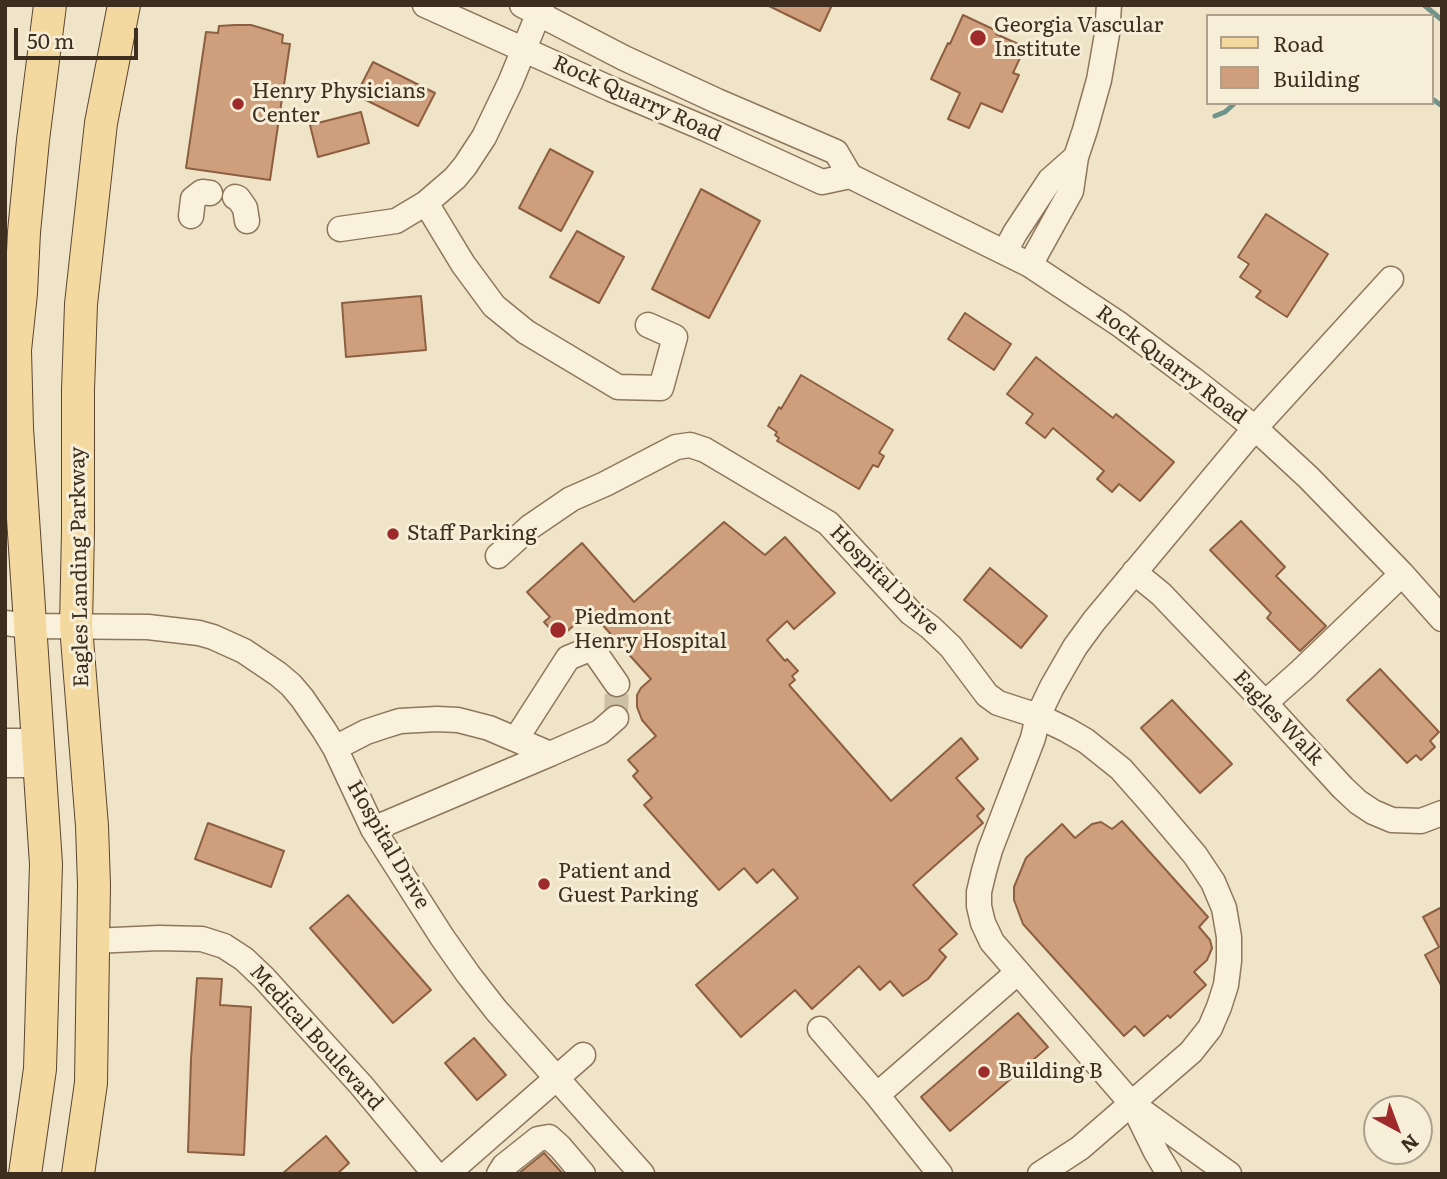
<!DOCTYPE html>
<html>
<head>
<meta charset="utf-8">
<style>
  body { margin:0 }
  #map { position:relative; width:1447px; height:1179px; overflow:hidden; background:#f0e4c8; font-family:Literata,serif }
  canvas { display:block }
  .frame { position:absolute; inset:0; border:7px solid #3d2e20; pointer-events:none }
  .legend { position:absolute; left:1206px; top:14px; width:228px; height:91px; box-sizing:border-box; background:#f7eed8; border:2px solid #ada18e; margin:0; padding:9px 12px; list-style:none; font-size:21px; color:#3d2e20 }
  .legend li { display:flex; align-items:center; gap:14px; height:35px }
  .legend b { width:35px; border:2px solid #ada18e }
  .north { position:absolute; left:1363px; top:1095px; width:70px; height:70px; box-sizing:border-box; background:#f7eed8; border:2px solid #ada18e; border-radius:50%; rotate:139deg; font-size:19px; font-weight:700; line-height:28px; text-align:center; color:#3d2e20 }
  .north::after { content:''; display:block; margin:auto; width:24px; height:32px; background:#9e2a2b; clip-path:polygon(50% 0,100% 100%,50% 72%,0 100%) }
  .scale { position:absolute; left:14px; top:28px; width:124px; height:32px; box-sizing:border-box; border:4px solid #3d2e20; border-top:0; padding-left:9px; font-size:21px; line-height:24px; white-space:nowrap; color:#3d2e20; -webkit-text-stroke:5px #f7eed8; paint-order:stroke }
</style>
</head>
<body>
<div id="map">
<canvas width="1447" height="1179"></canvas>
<div class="frame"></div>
<ul class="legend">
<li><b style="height:9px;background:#f3d9a0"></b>Road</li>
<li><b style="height:19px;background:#cf9f7d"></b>Building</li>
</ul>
<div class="north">N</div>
<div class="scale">50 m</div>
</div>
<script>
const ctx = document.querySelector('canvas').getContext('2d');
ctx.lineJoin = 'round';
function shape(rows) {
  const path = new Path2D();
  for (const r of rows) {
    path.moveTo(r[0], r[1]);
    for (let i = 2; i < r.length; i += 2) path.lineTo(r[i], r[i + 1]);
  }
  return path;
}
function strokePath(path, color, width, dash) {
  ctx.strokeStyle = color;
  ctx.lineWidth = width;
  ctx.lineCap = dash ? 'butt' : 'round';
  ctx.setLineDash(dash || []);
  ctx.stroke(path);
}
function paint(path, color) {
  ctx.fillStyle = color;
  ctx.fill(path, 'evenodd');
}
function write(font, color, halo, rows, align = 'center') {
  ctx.font = font + ' Literata,serif';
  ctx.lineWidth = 6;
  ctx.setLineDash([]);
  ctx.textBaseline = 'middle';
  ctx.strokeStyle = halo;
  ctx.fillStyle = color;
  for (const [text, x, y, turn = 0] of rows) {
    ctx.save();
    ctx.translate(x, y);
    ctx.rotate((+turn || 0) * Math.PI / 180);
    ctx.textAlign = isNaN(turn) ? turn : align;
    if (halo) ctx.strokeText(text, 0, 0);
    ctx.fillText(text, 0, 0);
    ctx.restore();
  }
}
const stream = shape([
  [1424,5,1442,20],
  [1431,98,1442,106],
  [1215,116,1225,112,1235,103]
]);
const building = shape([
  [767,5,832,5,820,31,767,5],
  [963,15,997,31,996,34,1025,47,1013,73,1019,75,1002,112,981,103,969,128,948,119,960,93,931,79,948,43,950,44,963,15],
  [235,25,251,25,268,30,283,35,282,43,290,44,270,180,186,168,206,32,218,33,219,26,235,25],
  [373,62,435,93,418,126,356,95,373,62],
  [361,112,369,143,318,157,310,125,361,112],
  [550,149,593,172,561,231,519,208,550,149],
  [701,189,760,221,709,318,652,289,701,189],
  [1266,214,1328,254,1287,317,1256,297,1261,291,1240,277,1249,264,1238,257,1266,214],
  [577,231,624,257,599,303,550,277,577,231],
  [421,296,426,350,346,357,342,303,421,296],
  [965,313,1011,344,994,370,948,339,965,313],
  [1036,357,1113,418,1116,414,1174,462,1140,501,1119,484,1112,492,1097,479,1104,471,1053,428,1045,438,1026,423,1033,414,1007,394,1036,357],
  [801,375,893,430,879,453,884,456,878,467,873,465,859,489,777,441,779,438,775,435,777,432,768,426,779,407,781,409,801,375],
  [1241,521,1285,567,1276,576,1326,626,1300,651,1267,618,1271,613,1210,550,1241,521],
  [724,522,765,555,785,537,835,593,794,629,787,621,767,640,785,661,787,659,798,671,792,676,795,680,789,685,891,801,961,738,978,759,956,778,984,809,977,816,983,823,913,885,957,934,939,950,946,957,928,979,903,996,890,981,880,990,859,966,812,1009,795,990,741,1037,696,985,798,898,773,869,757,883,744,868,719,890,644,805,652,798,633,776,638,771,628,760,656,736,642,720,637,707,637,695,641,688,651,679,590,611,563,635,558,629,554,633,544,622,550,617,527,592,582,543,634,602,724,522],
  [990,568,1047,616,1021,648,964,600,990,568],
  [1380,669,1439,732,1430,741,1435,747,1421,760,1416,755,1407,763,1347,700,1380,669],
  [1172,700,1232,764,1200,793,1141,728,1172,700],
  [1122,821,1208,917,1199,927,1210,940,1212,948,1207,960,1194,972,1206,985,1170,1018,1168,1015,1144,1036,1135,1026,1124,1036,1023,924,1014,900,1014,887,1026,858,1062,824,1075,838,1092,824,1101,822,1112,829,1122,821],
  [208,823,284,851,271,887,195,859,208,823],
  [348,895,431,990,393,1023,310,928,348,895],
  [1442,907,1442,987,1425,955,1439,947,1423,917,1442,907],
  [197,978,222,979,220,1005,251,1007,244,1155,188,1152,191,1059,197,978],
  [1018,1013,1048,1047,950,1131,921,1097,1018,1013],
  [474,1038,506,1075,477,1100,445,1063,474,1038],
  [326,1136,349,1163,337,1174,282,1174,326,1136],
  [544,1153,563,1174,518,1174,544,1153]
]);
const minorTunnel = shape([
  [616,718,617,684]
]);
const minor = shape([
  [425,5,611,89,706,129,822,182,850,176],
  [522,5,624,58,717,101,836,152,850,176,1030,265,1119,324,1194,380,1255,428,1309,478,1402,574,1442,619],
  [235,197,238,198,245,208,247,221],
  [426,203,463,264,494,306,526,332,618,387,661,388,675,337,648,325],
  [191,216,193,199,202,192,210,193],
  [340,229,396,221,426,203,455,178,465,166,484,137,510,83,542,5],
  [1005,252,1015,233,1050,180,1076,157],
  [1030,265,1071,191,1076,157,1085,130,1099,80,1107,34,1109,5],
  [498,556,530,527,571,499,605,484,676,447,690,445,705,450,828,523,911,613,930,627,951,647,987,695,998,703,1038,716,1067,730,1086,741,1121,769,1151,803,1195,855,1213,882,1224,908,1229,937,1229,961,1226,985,1219,1007,1210,1028,1191,1052,1080,1148,1040,1174],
  [1134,572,1161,594,1265,703,1343,788,1358,802,1373,812,1392,820,1421,821,1442,813],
  [5,623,30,626,148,627,199,633,213,637,244,651,278,674,291,685,302,698,324,730,335,748,373,829,442,937,468,974,496,1010,642,1174],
  [1265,703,1301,671,1402,574],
  [516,739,568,658,592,648,617,684],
  [5,741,38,741],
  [335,748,366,732,384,726,400,721,437,719,458,720,489,728,550,754,600,732,616,718],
  [5,765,39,765],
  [373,829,550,754],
  [93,941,159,938,202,939,224,946,244,959,264,978,361,1085,435,1174],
  [820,1029,877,1095],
  [1134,1107,1156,1152,1169,1174],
  [447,1174,583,1055],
  [499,1174,504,1166,538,1139,549,1137,560,1147,583,1174],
  [940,1174,877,1095,1018,972],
  [1229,1174,1132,1104,992,942,983,923,979,906,979,892,984,871,990,850,1033,738,1038,716,1052,687,1075,647,1094,621,1255,428,1391,279]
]);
const major = shape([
  [25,1174,40,1069,46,864,17,428,15,350,21,293,24,232,33,140,50,5],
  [78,1174,91,1083,94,885,92,826,76,626,78,530,78,390,81,304,101,123,124,5]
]);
const markers = [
  [978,38,9,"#9e2a2b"],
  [238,104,7,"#9e2a2b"],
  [393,534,7,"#9e2a2b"],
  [558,630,9,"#9e2a2b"],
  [544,884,7,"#9e2a2b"],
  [984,1072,7,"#9e2a2b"]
];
const poiNames = [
  ["Georgia Vascular",994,26],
  ["Institute",994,50],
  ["Henry Physicians",252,92],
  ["Center",252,116],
  ["Staff Parking",407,534],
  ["Piedmont",574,618],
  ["Henry Hospital",574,642],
  ["Patient and",558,872],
  ["Guest Parking",558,896],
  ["Building B",998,1072]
];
const streetNames = [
  ["Rock Quarry Road",637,99,24],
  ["Rock Quarry Road",1171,365,37],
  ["Eagles Landing Parkway",80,567,-91],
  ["Hospital Drive",884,580,45],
  ["Eagles Walk",1278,718,47],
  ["Hospital Drive",388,845,60],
  ["Medical Boulevard",316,1038,48]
];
strokePath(stream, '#6f938a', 5);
paint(building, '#cf9f7d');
strokePath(building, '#8d5f41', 2);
strokePath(minorTunnel, '#ccc0a6', 24, [24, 12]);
strokePath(minor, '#8d765c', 27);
strokePath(major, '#5b4430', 34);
strokePath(minor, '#faf1dc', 24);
strokePath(major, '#f3d9a0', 32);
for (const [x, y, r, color] of markers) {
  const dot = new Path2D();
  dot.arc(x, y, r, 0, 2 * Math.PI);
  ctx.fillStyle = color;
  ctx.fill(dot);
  strokePath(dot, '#f7eed8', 2.5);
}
write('21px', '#3d2e20', '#f7eed8', poiNames, 'left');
write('21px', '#3d2e20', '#f7eed8', streetNames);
</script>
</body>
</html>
